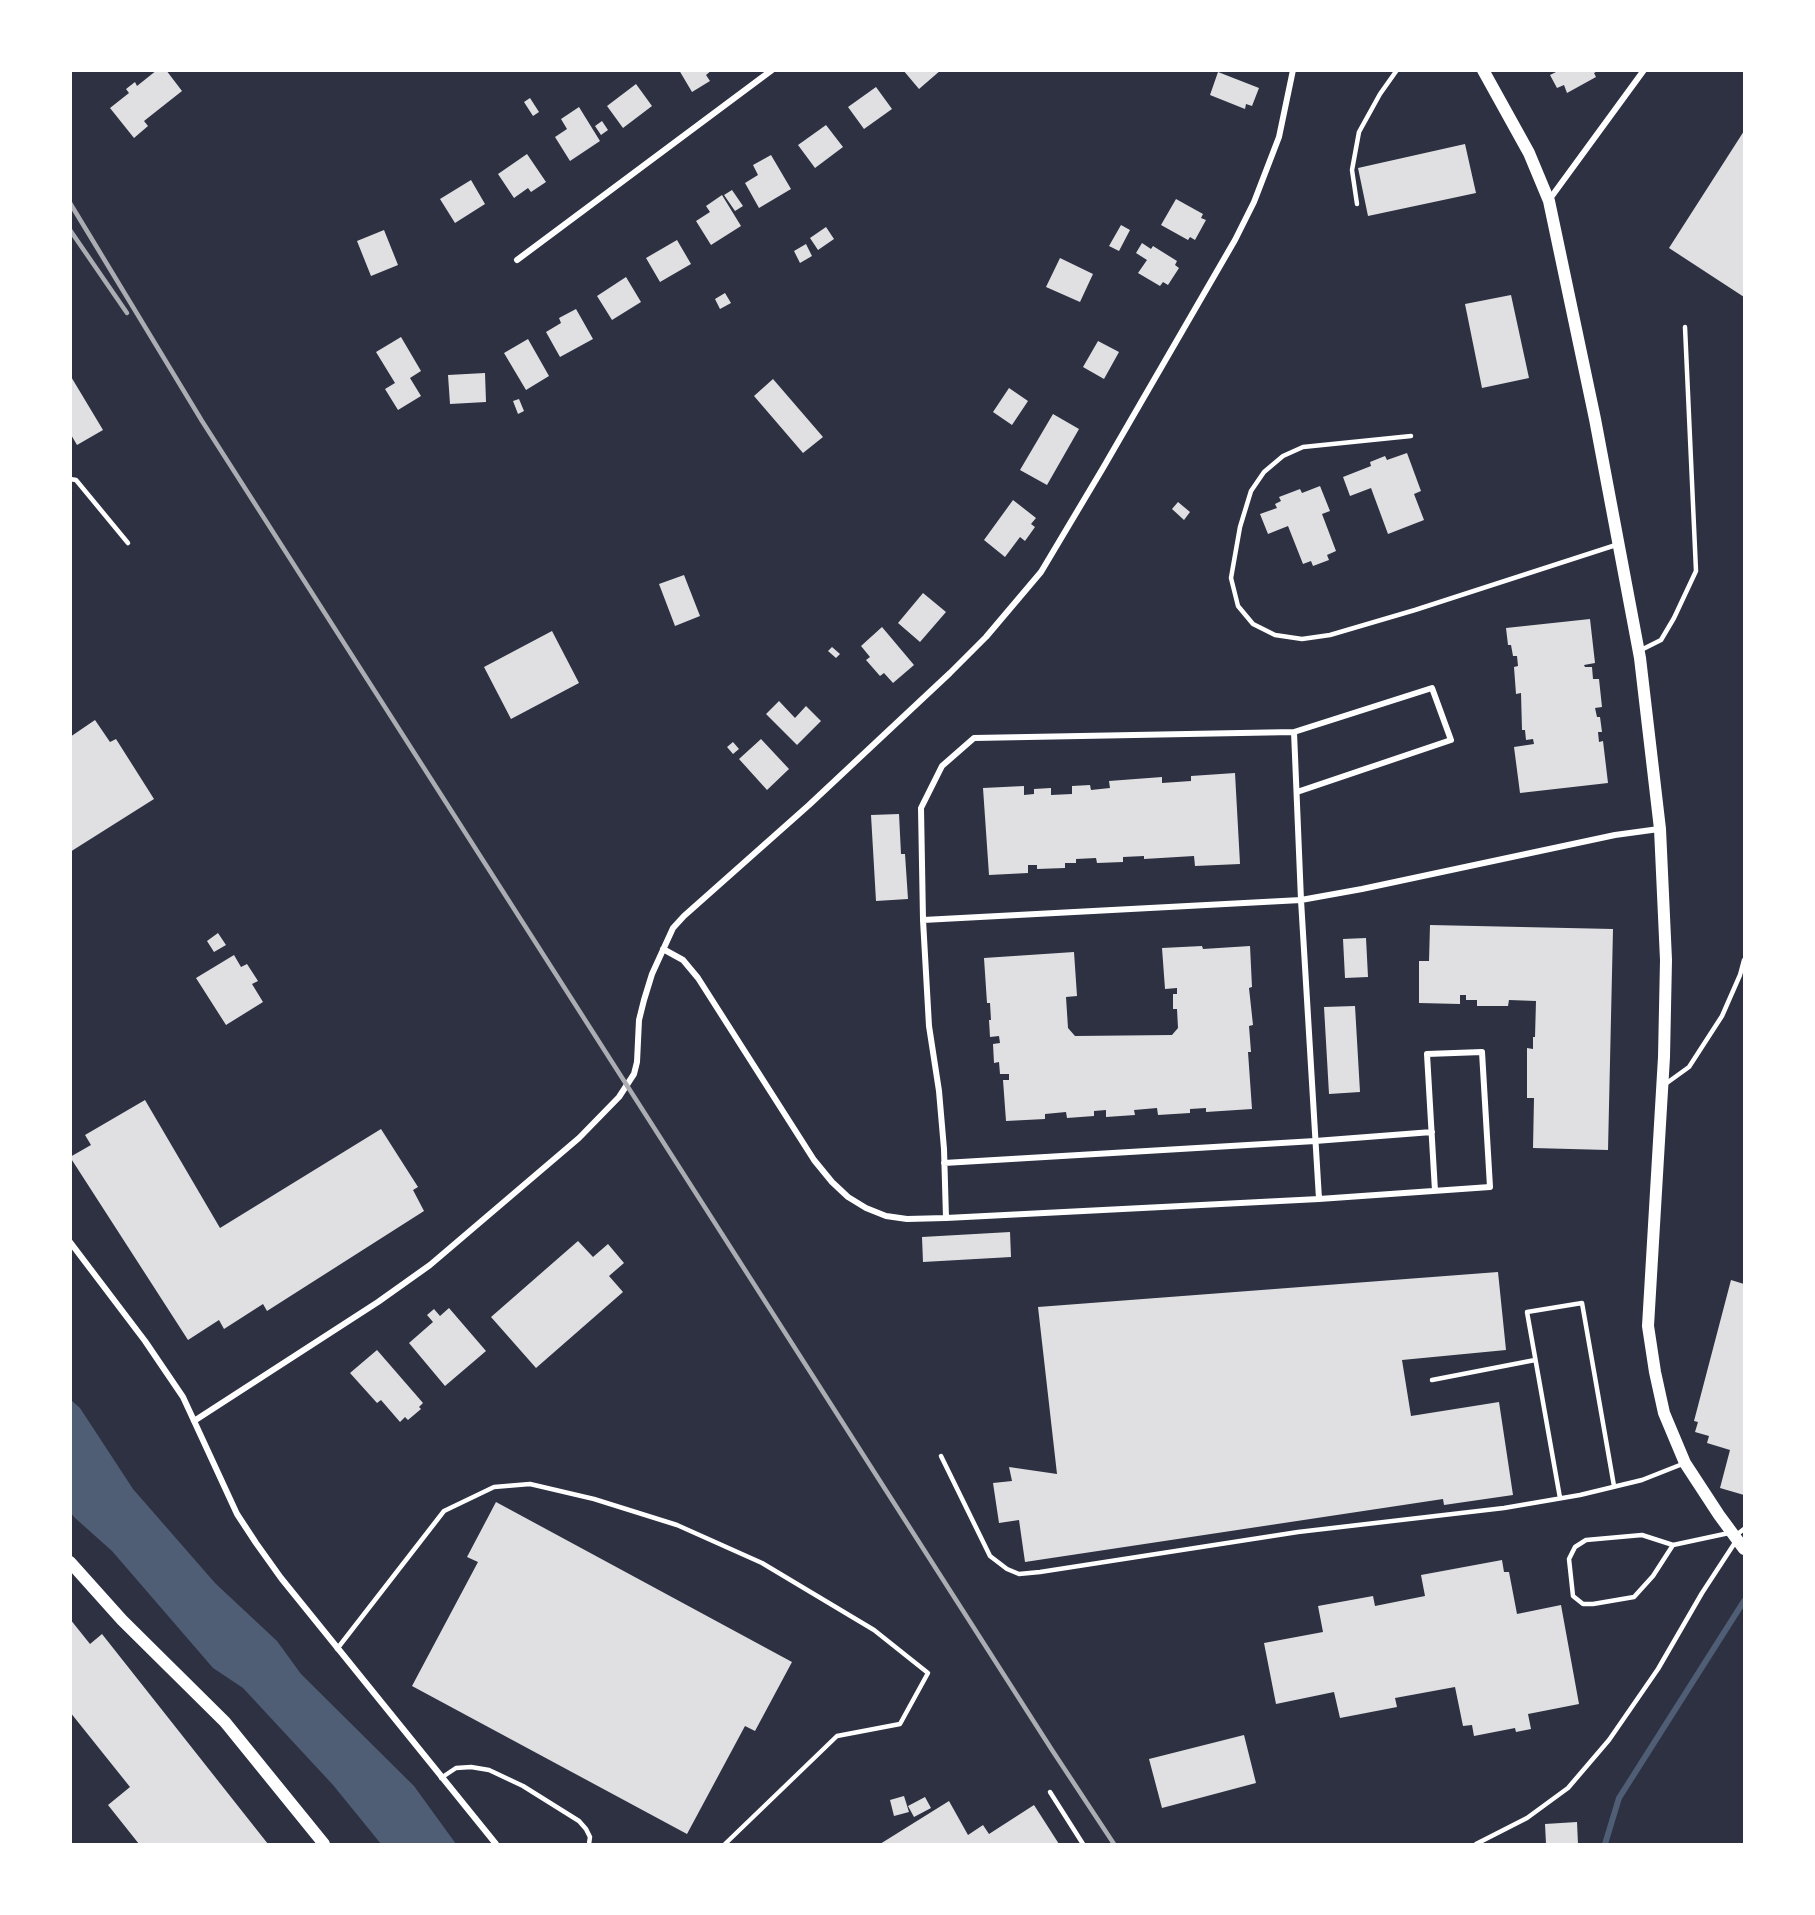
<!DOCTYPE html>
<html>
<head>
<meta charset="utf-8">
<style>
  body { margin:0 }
  #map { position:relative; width:1815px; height:1915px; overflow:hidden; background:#2d3142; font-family:"Source Sans 3",sans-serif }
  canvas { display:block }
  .frame { position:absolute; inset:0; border:72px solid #fff; pointer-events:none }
</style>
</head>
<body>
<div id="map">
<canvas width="1815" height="1915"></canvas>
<div class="frame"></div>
</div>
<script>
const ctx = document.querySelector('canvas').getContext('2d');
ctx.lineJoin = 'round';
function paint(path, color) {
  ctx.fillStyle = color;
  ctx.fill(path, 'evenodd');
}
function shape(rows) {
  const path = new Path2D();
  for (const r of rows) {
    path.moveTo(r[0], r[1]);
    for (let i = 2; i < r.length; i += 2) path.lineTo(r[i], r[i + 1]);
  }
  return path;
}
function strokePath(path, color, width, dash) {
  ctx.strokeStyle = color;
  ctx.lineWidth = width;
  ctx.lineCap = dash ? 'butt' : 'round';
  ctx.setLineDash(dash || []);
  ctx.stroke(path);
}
const water = shape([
  [71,1400,80,1408,133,1489,215,1583,277,1641,301,1674,414,1786,456,1844,381,1844,333,1785,243,1688,213,1668,112,1551,75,1518,70,1512]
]);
const stream = shape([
  [1605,1844,1619,1798,1744,1601]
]);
const building = shape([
  [157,70,166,70,182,91,144,121,148,126,134,138,110,108,129,93,126,89,135,82,137,86],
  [679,70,712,70,706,75,710,81,692,92],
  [903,70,941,70,919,89],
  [1555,70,1599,70,1594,73,1596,77,1567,93,1564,85,1557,88,1550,75,1556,72],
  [1218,72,1259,88,1252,106,1246,104,1245,109,1210,95],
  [636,84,652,106,623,128,607,106],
  [876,87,892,109,864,129,848,107],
  [530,98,539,112,533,116,524,102],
  [579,107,600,141,570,161,555,137,567,129,561,119],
  [602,121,608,130,601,135,595,126],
  [826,125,843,147,815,168,798,145],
  [1744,131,1744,297,1669,248],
  [1465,144,1476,193,1368,216,1358,168],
  [527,154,546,182,531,192,528,188,514,198,498,174],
  [771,155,791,189,759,208,745,183,758,175,753,165],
  [471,180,485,204,455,223,440,199],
  [732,190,743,206,735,211,724,195],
  [722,195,741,226,711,245,696,221,710,212,706,206],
  [1176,199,1203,214,1201,218,1206,220,1195,240,1190,237,1188,240,1161,225],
  [1121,225,1130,230,1119,251,1109,246],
  [826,227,834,239,818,250,810,238],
  [384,230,398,265,371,276,357,241],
  [677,240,691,264,660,282,646,258],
  [1142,243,1151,249,1153,246,1177,261,1175,265,1179,268,1168,285,1163,282,1160,286,1138,273,1147,260,1136,253],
  [806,244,812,256,800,263,794,251],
  [1060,258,1093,274,1080,302,1046,287],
  [626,277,641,302,612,320,597,296],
  [725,293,731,303,720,309,715,299],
  [1511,295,1529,378,1482,388,1465,304],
  [576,309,593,339,560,357,546,332,561,323,559,318],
  [401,337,421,371,410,378,421,396,398,410,385,389,395,383,376,352],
  [528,339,549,376,526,390,504,353],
  [1098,341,1119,352,1104,379,1083,367],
  [485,373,486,402,450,404,448,375],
  [70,375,103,430,77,445,70,433],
  [773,379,823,437,803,453,754,396],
  [1009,388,1028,401,1012,425,993,412],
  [519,399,524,411,518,414,513,401],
  [1053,414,1079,429,1047,485,1020,470],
  [1407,453,1421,491,1414,494,1424,520,1388,534,1371,488,1350,496,1343,477,1371,466,1370,462,1385,456,1387,460],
  [1320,486,1330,511,1322,514,1336,551,1327,555,1329,560,1313,566,1311,561,1303,564,1288,526,1268,534,1260,514,1277,508,1275,504,1281,501,1279,497,1300,489,1302,493],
  [1013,500,1036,518,1031,524,1035,527,1025,541,1020,537,1005,557,984,540],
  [1178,502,1190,512,1184,520,1172,509],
  [684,575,700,616,675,626,659,584],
  [923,593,946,612,920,642,898,623],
  [1590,619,1595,663,1584,665,1585,667,1592,667,1593,679,1599,679,1602,707,1595,708,1597,717,1600,717,1602,732,1598,732,1599,742,1603,741,1608,783,1520,793,1514,747,1534,744,1533,739,1526,740,1525,730,1522,730,1521,693,1516,694,1514,667,1518,666,1517,656,1513,656,1511,645,1508,645,1506,628],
  [882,627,914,665,893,683,884,673,880,676,866,660,870,657,861,646],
  [552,631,579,683,511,719,484,667],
  [832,647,840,654,836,658,828,651],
  [779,701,795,718,806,706,821,721,797,745,766,714],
  [95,720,110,742,116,739,154,799,70,852,70,737],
  [761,739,789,769,767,790,739,759],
  [733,742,739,749,733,754,727,747],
  [1235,773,1240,864,1195,866,1194,856,1144,859,1144,856,1123,857,1123,862,1097,863,1096,858,1076,859,1076,863,1065,863,1065,868,1037,869,1037,865,1028,865,1028,873,989,875,983,788,1024,786,1024,795,1034,794,1034,789,1051,788,1051,795,1072,794,1072,786,1090,785,1091,790,1110,788,1109,781,1162,777,1162,783,1191,781,1191,776],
  [899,814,901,854,905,854,908,899,876,901,871,815],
  [1430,925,1613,929,1608,1150,1533,1148,1534,1098,1527,1098,1527,1048,1533,1049,1533,1037,1535,1037,1536,1001,1509,1000,1508,1006,1477,1006,1477,1000,1466,1000,1466,995,1460,995,1460,1004,1419,1003,1419,961,1429,961],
  [218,933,226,945,214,952,207,941],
  [1366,938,1368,977,1345,978,1343,939],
  [1202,946,1203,949,1250,946,1252,987,1249,988,1253,1025,1249,1026,1251,1052,1248,1052,1252,1109,1206,1112,1206,1108,1190,1109,1190,1113,1158,1115,1157,1108,1134,1110,1135,1115,1106,1117,1106,1110,1094,1111,1094,1116,1067,1118,1066,1112,1045,1114,1045,1119,1006,1121,1003,1080,1009,1080,1009,1074,1000,1074,999,1062,994,1063,993,1044,1000,1043,999,1036,990,1037,989,1020,991,1020,990,1003,987,1003,984,958,1074,952,1077,996,1066,997,1068,1028,1075,1036,1172,1035,1178,1028,1177,1009,1173,1009,1173,994,1177,994,1177,988,1165,989,1162,948],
  [234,955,241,967,247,964,258,981,252,984,263,1002,226,1025,196,978],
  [1355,1006,1360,1092,1329,1094,1324,1007],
  [145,1100,220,1228,381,1129,418,1187,413,1190,424,1211,267,1311,263,1304,224,1329,219,1320,188,1340,70,1157,91,1145,85,1135],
  [1010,1232,1011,1257,923,1262,922,1237],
  [578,1241,593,1257,608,1244,624,1263,609,1276,623,1292,536,1368,491,1317],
  [1498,1272,1506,1350,1402,1360,1411,1416,1499,1402,1513,1495,1444,1505,1443,1499,1025,1562,1019,1520,999,1523,993,1483,1012,1481,1009,1467,1057,1474,1038,1307],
  [1731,1280,1744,1284,1744,1495,1720,1488,1730,1450,1707,1443,1709,1436,1695,1432,1698,1422,1694,1421],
  [449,1308,486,1351,445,1386,409,1343,433,1322,427,1315,434,1309,440,1316],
  [377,1350,423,1403,419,1407,421,1409,408,1420,405,1417,400,1422,381,1400,377,1403,350,1373],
  [496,1502,792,1662,755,1731,745,1726,687,1834,412,1686,478,1562,467,1557],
  [1502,1560,1504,1572,1509,1572,1517,1614,1561,1605,1579,1704,1528,1714,1531,1729,1516,1732,1515,1728,1474,1736,1472,1725,1463,1726,1455,1687,1395,1698,1397,1707,1340,1718,1334,1692,1276,1704,1264,1643,1323,1632,1318,1606,1373,1596,1375,1606,1425,1596,1421,1575],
  [70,1619,90,1644,102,1634,268,1844,139,1844,108,1805,130,1787,70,1712],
  [1244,1735,1256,1783,1162,1808,1149,1759],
  [904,1796,909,1812,894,1816,890,1800],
  [925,1797,931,1808,914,1817,908,1806],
  [949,1801,968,1835,983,1825,989,1834,1034,1805,1059,1844,880,1844],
  [1577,1822,1578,1844,1546,1844,1545,1824]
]);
const service = shape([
  [1357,204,1352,170,1359,132,1380,94,1397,70],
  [1411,436,1303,447,1283,456,1264,472,1251,491,1240,527,1231,578,1238,606,1253,624,1275,635,1302,639,1330,635,1415,610,1619,544],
  [70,479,76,480,128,543],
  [1641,650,1661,640,1674,618,1696,571,1685,327],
  [1664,1085,1689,1067,1722,1016,1740,975,1744,960],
  [1432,1380,1535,1360],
  [941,1456,990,1556,1007,1569,1019,1574,1040,1572,1298,1532,1504,1508,1580,1495,1642,1480,1685,1463],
  [1560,1498,1527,1312,1582,1303,1614,1486],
  [1735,1536,1744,1529],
  [1673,1545,1653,1576,1634,1597,1593,1604,1583,1604,1573,1596,1569,1559,1575,1547,1586,1540,1642,1535,1673,1545,1729,1533],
  [337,1649,444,1511,494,1487,530,1484,594,1499,677,1525,762,1563,874,1630,928,1673,900,1724,837,1736,725,1844],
  [441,1778,456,1768,471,1767,489,1770,523,1786,579,1821,586,1829,590,1837,589,1844],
  [1050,1792,1083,1844],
  [1476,1844,1527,1818,1568,1788,1609,1740,1658,1669,1702,1593,1736,1541]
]);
const minor = shape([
  [1549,200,1644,70],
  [517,260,772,70],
  [1294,732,1432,688,1451,740,1297,792],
  [663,949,683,960,698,978,814,1160,832,1182,848,1197,866,1208,886,1216,907,1219,946,1218,1319,1199,1301,900,1294,732,974,738,942,766,921,808,923,920],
  [944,1163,1315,1141,1432,1132],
  [1319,1199,1490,1187,1482,1052,1427,1054,1435,1191],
  [946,1218,944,1149,939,1091,929,1026,923,920,1301,900,1362,889,1615,835,1659,829],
  [70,1242,145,1341,183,1397,237,1514,256,1543,281,1578,496,1844],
  [194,1421,378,1302,430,1265,579,1138,619,1097,634,1074,637,1062,639,1020,644,1000,652,974,673,928,684,916,809,805,950,673,986,637,1041,572,1103,468,1235,240,1254,202,1279,137,1293,70]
]);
const secondary = shape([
  [1483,70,1529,153,1549,201,1595,419,1640,658,1660,829,1666,960,1664,1057,1648,1326,1655,1372,1664,1413,1685,1463,1719,1515,1744,1549],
  [70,1562,122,1620,225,1722,324,1844]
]);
const rail = shape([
  [70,203,202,421,1052,1750,1114,1844],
  [70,230,127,313]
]);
paint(water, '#4f5d75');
strokePath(stream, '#4f5d75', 6);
paint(building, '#e0e0e3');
strokePath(service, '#fff', 4.5);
strokePath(minor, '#fff', 6);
strokePath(secondary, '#fff', 12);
strokePath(rail, '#abadb3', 4.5);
</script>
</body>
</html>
